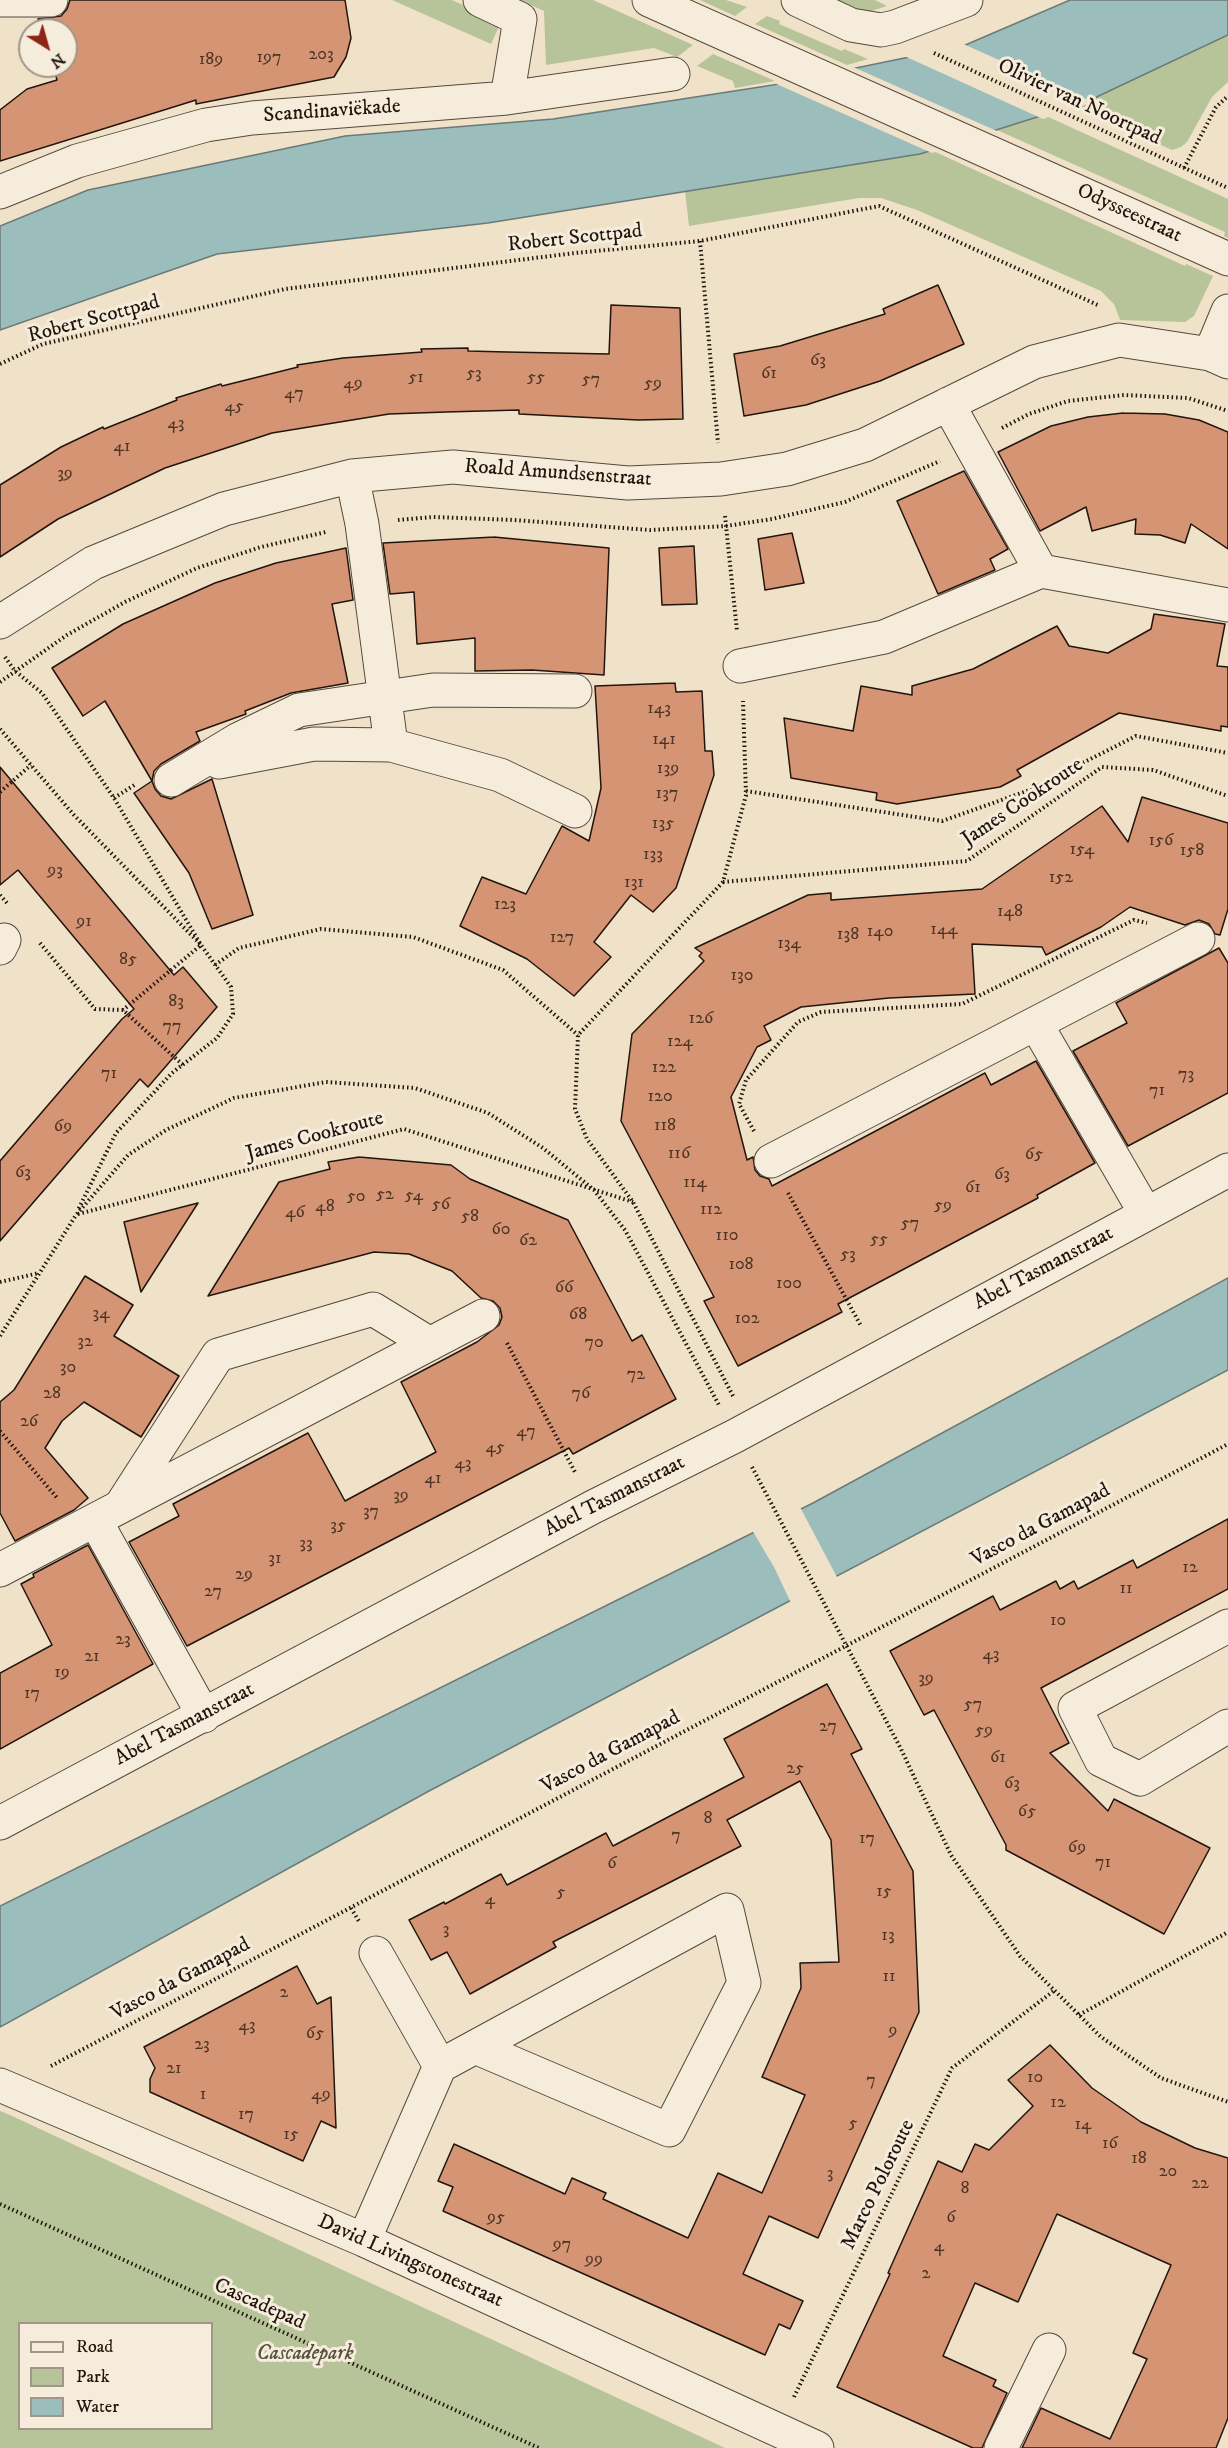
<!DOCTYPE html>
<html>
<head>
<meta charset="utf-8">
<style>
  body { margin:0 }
  #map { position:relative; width:1228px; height:2448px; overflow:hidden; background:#f0e2c9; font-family:"IM FELL DW Pica",serif }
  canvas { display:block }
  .legend { position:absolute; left:18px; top:2322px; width:195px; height:108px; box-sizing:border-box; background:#f5ecdc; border:2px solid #a19689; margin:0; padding:8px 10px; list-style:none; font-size:18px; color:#22150d }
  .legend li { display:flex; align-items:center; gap:12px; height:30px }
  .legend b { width:30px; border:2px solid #a19689 }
  .north { position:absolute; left:18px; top:18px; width:60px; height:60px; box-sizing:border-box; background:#f5ecdc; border:2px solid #a19689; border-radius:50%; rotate:143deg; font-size:16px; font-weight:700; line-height:24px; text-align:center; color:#22150d }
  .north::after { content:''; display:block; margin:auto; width:21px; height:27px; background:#8f2418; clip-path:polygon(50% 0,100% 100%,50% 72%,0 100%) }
</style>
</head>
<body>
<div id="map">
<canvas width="1228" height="2448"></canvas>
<ul class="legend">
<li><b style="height:8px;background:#f5ecdc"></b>Road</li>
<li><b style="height:16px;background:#b7c499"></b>Park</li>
<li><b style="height:16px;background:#9bbdbc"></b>Water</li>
</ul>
<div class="north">N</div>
</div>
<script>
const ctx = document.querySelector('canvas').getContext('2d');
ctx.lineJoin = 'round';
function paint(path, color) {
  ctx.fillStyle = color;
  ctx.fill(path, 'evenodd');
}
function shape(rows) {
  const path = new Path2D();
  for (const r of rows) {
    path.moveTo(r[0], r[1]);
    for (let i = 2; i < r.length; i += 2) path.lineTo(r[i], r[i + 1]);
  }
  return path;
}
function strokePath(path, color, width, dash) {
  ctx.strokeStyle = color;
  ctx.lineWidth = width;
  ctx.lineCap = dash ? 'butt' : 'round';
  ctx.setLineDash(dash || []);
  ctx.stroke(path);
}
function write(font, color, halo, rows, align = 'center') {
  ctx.font = font + ' "IM FELL DW Pica",serif';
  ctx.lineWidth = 6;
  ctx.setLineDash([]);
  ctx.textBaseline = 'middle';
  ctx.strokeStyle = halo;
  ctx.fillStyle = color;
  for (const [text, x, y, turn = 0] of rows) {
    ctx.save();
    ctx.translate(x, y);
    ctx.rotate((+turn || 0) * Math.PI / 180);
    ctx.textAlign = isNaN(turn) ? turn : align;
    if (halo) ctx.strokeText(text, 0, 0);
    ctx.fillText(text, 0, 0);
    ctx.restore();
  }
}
const green = shape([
  [392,0,452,0,501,22,491,44],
  [520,0,593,0,693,45,677,57,654,48,546,65,544,11],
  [700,0,726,0,747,7,735,16],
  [831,0,875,0,887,6,862,14],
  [767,16,780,21,779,24,842,51,844,49,868,59,847,65,755,24],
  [1228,35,1228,82,1212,97,1187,142,1181,147,1172,150,1073,106],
  [713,54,775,81,735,88,733,81,697,66],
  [1044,115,1228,199,1228,238,1224,236,1225,232,997,130],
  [931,150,1185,266,1186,264,1213,276,1194,316,1185,322,1120,320,1114,304,1101,291,917,210,881,198,859,198,689,226,685,191],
  [0,2111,10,2115,725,2448,0,2448],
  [20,2324,212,2324,212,2428,20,2428]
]);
const water = shape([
  [1070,0,1228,0,1228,35,1088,101,920,154,488,223,217,254,0,330,0,226,88,190,345,136,553,119,773,85,963,46,1070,0],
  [1228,1278,1228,1370,429,1791,0,2027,0,1906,813,1503,1228,1278]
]);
const pier = shape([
  [961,43,1093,102,1043,119,902,55],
  [851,66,999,132,932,153,772,82],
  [800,1507,838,1579,791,1603,774,1567,752,1530]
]);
const building = shape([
  [70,0,345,0,351,38,346,57,334,77,196,104,196,100,0,161,0,110,27,89,57,80,53,66,66,66,66,30,42,30,38,19,61,16,67,9,70,0],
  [938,285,964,344,880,381,806,405,744,416,734,354,780,346,885,314,883,309,938,285],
  [611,305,680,308,683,419,638,420,519,414,519,410,446,412,389,414,272,433,165,468,58,519,0,557,0,485,61,447,103,427,104,429,177,400,176,398,221,384,222,386,298,367,297,365,343,358,422,352,421,349,468,348,468,351,507,352,609,354,611,305],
  [1123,413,1165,414,1199,420,1228,432,1228,549,1191,524,1185,543,1160,535,1135,534,1136,519,1092,531,1086,507,1040,531,998,452,1051,426,1088,417,1123,413],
  [964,471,1008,549,990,559,995,570,938,594,897,501,964,471],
  [792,533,804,583,765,590,758,539,792,533],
  [494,537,609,548,604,675,532,670,475,671,475,638,417,644,414,592,390,594,383,543,494,537],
  [694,546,697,604,662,605,659,548,694,546],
  [346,548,353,600,332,604,348,683,291,693,245,711,246,714,196,732,200,741,161,764,154,771,152,781,155,789,161,796,171,799,212,779,253,915,212,929,189,873,134,793,152,781,105,701,83,716,52,668,123,624,215,583,276,563,346,548],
  [1154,614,1225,624,1217,666,1228,667,1228,727,1221,726,1221,731,1119,713,1017,770,1021,776,1000,787,897,804,876,800,877,793,791,778,784,718,853,731,861,686,912,695,912,686,973,669,1057,626,1069,646,1108,653,1151,629,1154,614],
  [675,683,676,692,702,691,705,751,712,751,714,775,676,888,653,912,631,895,594,942,611,957,574,996,527,959,460,926,482,877,526,894,562,826,589,841,601,788,595,686,675,683],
  [0,767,174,975,183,967,217,1007,148,1087,140,1079,0,1241,0,1161,122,1019,134,1009,18,870,0,885,0,767],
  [1142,797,1228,823,1228,909,1220,935,1215,934,1209,924,1199,920,1185,925,1130,907,1101,927,1046,955,1042,947,972,944,975,994,889,998,801,1007,764,1026,771,1040,757,1047,731,1097,747,1160,753,1157,755,1170,760,1176,769,1179,772,1186,985,1073,991,1085,1036,1061,1095,1163,1037,1195,1038,1198,838,1304,842,1312,738,1366,704,1301,714,1297,621,1121,632,1034,704,961,699,956,702,953,695,948,808,895,831,893,831,900,982,889,1102,806,1128,842,1142,797],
  [1219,948,1228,963,1228,1093,1128,1146,1073,1051,1127,1023,1116,1003,1219,948],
  [359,1157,451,1165,470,1179,568,1220,632,1341,642,1335,676,1399,573,1454,569,1448,187,1646,129,1542,179,1516,173,1504,308,1433,345,1501,436,1452,401,1382,477,1342,499,1325,502,1317,500,1308,493,1301,481,1298,452,1271,409,1254,374,1252,208,1296,279,1182,330,1169,328,1162,359,1157],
  [198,1203,141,1292,124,1222,198,1203],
  [85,1276,133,1305,114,1336,179,1376,141,1437,84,1402,62,1421,45,1448,88,1498,74,1510,15,1541,0,1513,0,1402,14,1390,85,1276],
  [1228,1519,1228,1589,1041,1688,1069,1743,1050,1753,1108,1811,1114,1799,1210,1848,1164,1934,1006,1850,1006,1845,934,1710,924,1715,890,1651,993,1596,1000,1610,1056,1581,1060,1589,1074,1581,1078,1589,1133,1560,1137,1568,1228,1519],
  [88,1545,153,1664,0,1749,0,1673,52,1645,21,1584,34,1577,33,1574,88,1545],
  [827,1684,862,1749,851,1754,913,1871,919,2012,818,2238,769,2216,743,2274,803,2301,790,2329,779,2324,765,2355,443,2211,453,2187,438,2181,454,2144,565,2194,572,2178,606,2193,603,2199,688,2238,718,2173,762,2193,805,2095,762,2077,801,1988,800,1963,839,1962,831,1840,800,1781,727,1820,741,1846,553,1942,556,1947,470,1994,447,1952,431,1960,409,1920,444,1902,445,1904,501,1874,507,1885,606,1833,613,1846,744,1777,724,1739,827,1684],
  [297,1966,317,2004,331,1997,336,2128,321,2121,303,2161,150,2092,150,2079,155,2068,144,2047,297,1966],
  [1050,2045,1092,2088,1141,2122,1195,2148,1228,2158,1228,2418,1216,2448,1022,2448,1041,2408,1110,2439,1147,2359,1133,2353,1171,2265,1057,2214,1018,2302,975,2283,943,2356,996,2380,993,2386,1007,2393,982,2448,973,2448,837,2387,890,2274,888,2273,938,2161,962,2172,975,2144,989,2150,1033,2106,1008,2080,1050,2045]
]);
const path = shape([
  [934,53,1228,188],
  [1184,168,1216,107,1228,96],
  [700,241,718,443],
  [0,364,43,344,285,289,575,253,700,241,879,206,1100,306],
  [1002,428,1029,414,1068,401,1124,395,1188,398,1228,411],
  [725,516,737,631],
  [398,520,433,517,514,520,650,530,726,526,772,519,845,502,940,461],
  [5,657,15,671,42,693,114,798,201,945,231,987,233,1014,217,1038,172,1073,116,1133,78,1210],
  [0,682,67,635,125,602,197,568,261,547,326,532],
  [0,729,74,815,201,945,123,1010],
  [746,791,942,821,1027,791,1136,736,1228,753],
  [0,792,31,765],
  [114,798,136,784],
  [723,882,967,861,1102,767,1153,770,1228,796],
  [0,895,7,903],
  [40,943,95,1009,123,1010,183,1065],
  [215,965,239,948,321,929,413,937,503,970,578,1035],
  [754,1131,739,1104,746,1080,798,1022,821,1012,962,1004,1134,920,1147,923],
  [788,1193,861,1326],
  [78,1214,404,1129,633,1202],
  [0,1282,39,1273],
  [0,1336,76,1215,128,1155,166,1130,234,1098,326,1082,415,1088,488,1113,543,1148,594,1190,625,1230,719,1405],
  [507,1343,576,1474],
  [733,1396,633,1202,587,1139,575,1109,578,1035,723,882,746,795,743,701],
  [0,1431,58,1499],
  [752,1467,901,1749,951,1855,1020,1956,1101,2037,1161,2078,1228,2102],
  [351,1908,360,1923],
  [1079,2015,1228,1932],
  [51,2066,1228,1444],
  [0,2204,539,2448],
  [794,2397,952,2068,1055,1990]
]);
const minor = shape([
  [0,0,51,0],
  [480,0,520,19,507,98],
  [649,0,1228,259],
  [798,0,851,25,881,30,895,27,966,0],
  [0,192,77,161,206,125,252,118,507,98,673,74],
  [1210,354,1228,311],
  [948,404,1041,571],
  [352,476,362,524,391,745],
  [0,622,93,563,224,509,352,476,453,467,628,483,721,479,787,469,865,445,1034,362,1119,340,1210,354,1228,362],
  [740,666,884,637,1041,571,1228,605],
  [219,762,314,744,391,745,500,775,575,811],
  [171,780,239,739,299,710,433,690,575,691],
  [0,948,4,940],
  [1036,1024,1146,1214],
  [771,1161,1198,939],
  [122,1504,218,1355,373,1309,430,1344],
  [95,1520,204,1716],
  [0,1570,483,1316],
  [1228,1626,1075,1708,1101,1760,1140,1779,1228,1726],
  [0,1823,593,1507,735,1436,1228,1170],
  [440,2066,727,1910,744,1983,669,2130,475,2047],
  [0,2085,364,2240,817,2448],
  [364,2240,440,2066,376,1953],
  [1001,2448,1049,2350]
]);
const numberNames = [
  ["203",321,55],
  ["197",269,58],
  ["189",211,60],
  ["63",818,361],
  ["53",474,374],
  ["61",769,374],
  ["51",416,378],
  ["55",536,378],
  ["57",591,380],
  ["49",353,384],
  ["59",653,384],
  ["47",294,394],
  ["45",234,407],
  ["43",176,424],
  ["41",122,447],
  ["39",65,474],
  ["143",659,709],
  ["141",664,740],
  ["139",668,769],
  ["137",667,794],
  ["135",663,824],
  ["156",1161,841],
  ["154",1082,850],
  ["158",1192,851],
  ["133",653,855],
  ["93",55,871],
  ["152",1061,878],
  ["131",634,883],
  ["123",505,905],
  ["148",1010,912],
  ["91",84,922],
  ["144",944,930],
  ["140",880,932],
  ["138",848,935],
  ["127",562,938],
  ["134",789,944],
  ["85",128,960],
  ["130",742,976],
  ["83",176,1002],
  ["126",701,1019],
  ["77",172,1027],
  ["124",680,1042],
  ["122",664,1068],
  ["71",109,1074],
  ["73",1186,1075],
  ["71",1157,1091],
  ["120",660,1097],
  ["118",665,1126],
  ["69",63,1127],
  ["116",679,1154],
  ["65",1034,1155],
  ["63",23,1173],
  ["63",1002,1175],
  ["114",695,1183],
  ["61",973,1188],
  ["52",385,1195],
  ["54",414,1196],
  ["50",356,1197],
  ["56",441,1205],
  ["59",943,1206],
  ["48",325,1207],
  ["112",711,1210],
  ["46",295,1213],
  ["58",470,1217],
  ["57",910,1224],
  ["60",501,1230],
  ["110",727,1236],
  ["55",879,1240],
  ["62",528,1241],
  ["53",848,1255],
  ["108",741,1265],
  ["100",789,1284],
  ["66",564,1288],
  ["34",101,1314],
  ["68",578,1315],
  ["102",747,1319],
  ["32",85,1342],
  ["70",594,1343],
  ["30",68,1368],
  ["72",636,1375],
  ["28",52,1394],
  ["76",581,1394],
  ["26",29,1422],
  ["47",526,1432],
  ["45",495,1448],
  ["43",463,1464],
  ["41",433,1479],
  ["39",401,1496],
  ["37",371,1512],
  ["35",338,1526],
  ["33",306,1544],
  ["31",275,1559],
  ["12",1190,1568],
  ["29",244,1575],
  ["11",1126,1589],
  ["27",213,1592],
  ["10",1058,1621],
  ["23",123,1640],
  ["43",991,1655],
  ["21",92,1657],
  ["19",62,1673],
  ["39",926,1679],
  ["17",32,1694],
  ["57",973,1705],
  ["27",828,1727],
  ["59",984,1731],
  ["61",998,1758],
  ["25",795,1769],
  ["63",1012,1784],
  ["65",1027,1812],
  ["8",708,1819],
  ["7",676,1836],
  ["17",867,1839],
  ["69",1077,1848],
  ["71",1103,1863],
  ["6",612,1864],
  ["15",884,1892],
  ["5",561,1893],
  ["4",490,1900],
  ["3",446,1930],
  ["13",888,1936],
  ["11",889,1977],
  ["2",284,1993],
  ["43",247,2026],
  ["9",893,2031],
  ["65",315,2034],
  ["23",202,2045],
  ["21",174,2069],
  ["10",1035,2078],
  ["7",871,2081],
  ["1",203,2095],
  ["49",321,2095],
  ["12",1058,2103],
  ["17",246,2115],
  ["5",853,2124],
  ["14",1083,2125],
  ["15",291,2135],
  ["16",1110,2144],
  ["18",1139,2159],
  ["20",1168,2172],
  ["3",830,2174],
  ["22",1200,2184],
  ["8",965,2189],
  ["95",496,2218],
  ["6",951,2218],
  ["97",562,2245],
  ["4",939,2247],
  ["99",594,2260],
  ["2",926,2274]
];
const streetNames = [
  ["Olivier van Noortpad",1079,103,25],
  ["Scandinaviëkade",332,112,-4],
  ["Odysseestraat",1129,214,25],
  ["Robert Scottpad",575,239,-6],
  ["Robert Scottpad",94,320,-15],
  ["Roald Amundsenstraat",558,474,4],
  ["James Cookroute",1023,803,-34],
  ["James Cookroute",315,1137,-15],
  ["Abel Tasmanstraat",1044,1269,-28],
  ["Abel Tasmanstraat",615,1497,-27],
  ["Vasco da Gamapad",1041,1526,-28],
  ["Abel Tasmanstraat",185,1725,-28],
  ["Vasco da Gamapad",611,1753,-28],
  ["Vasco da Gamapad",181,1980,-28],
  ["Marco Poloroute",879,2185,-64],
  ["David Livingstonestraat",410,2262,24],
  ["Cascadepad",259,2305,24]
];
const parkNames = [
  ["Cascadepark",305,2355]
];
paint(green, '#b7c499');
paint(water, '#9bbdbc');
strokePath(water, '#6b7a76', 1.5);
paint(pier, '#f0e2c9');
paint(building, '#d59473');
strokePath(building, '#22150d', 1.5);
strokePath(minor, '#56483c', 35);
strokePath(path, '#22150d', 4, [1.5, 3]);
strokePath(minor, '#f5ecdc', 33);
write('18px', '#4f3526', null, numberNames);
write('21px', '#22150d', '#f5ecdc', streetNames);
write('italic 21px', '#56523e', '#f5ecdc', parkNames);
</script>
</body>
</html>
